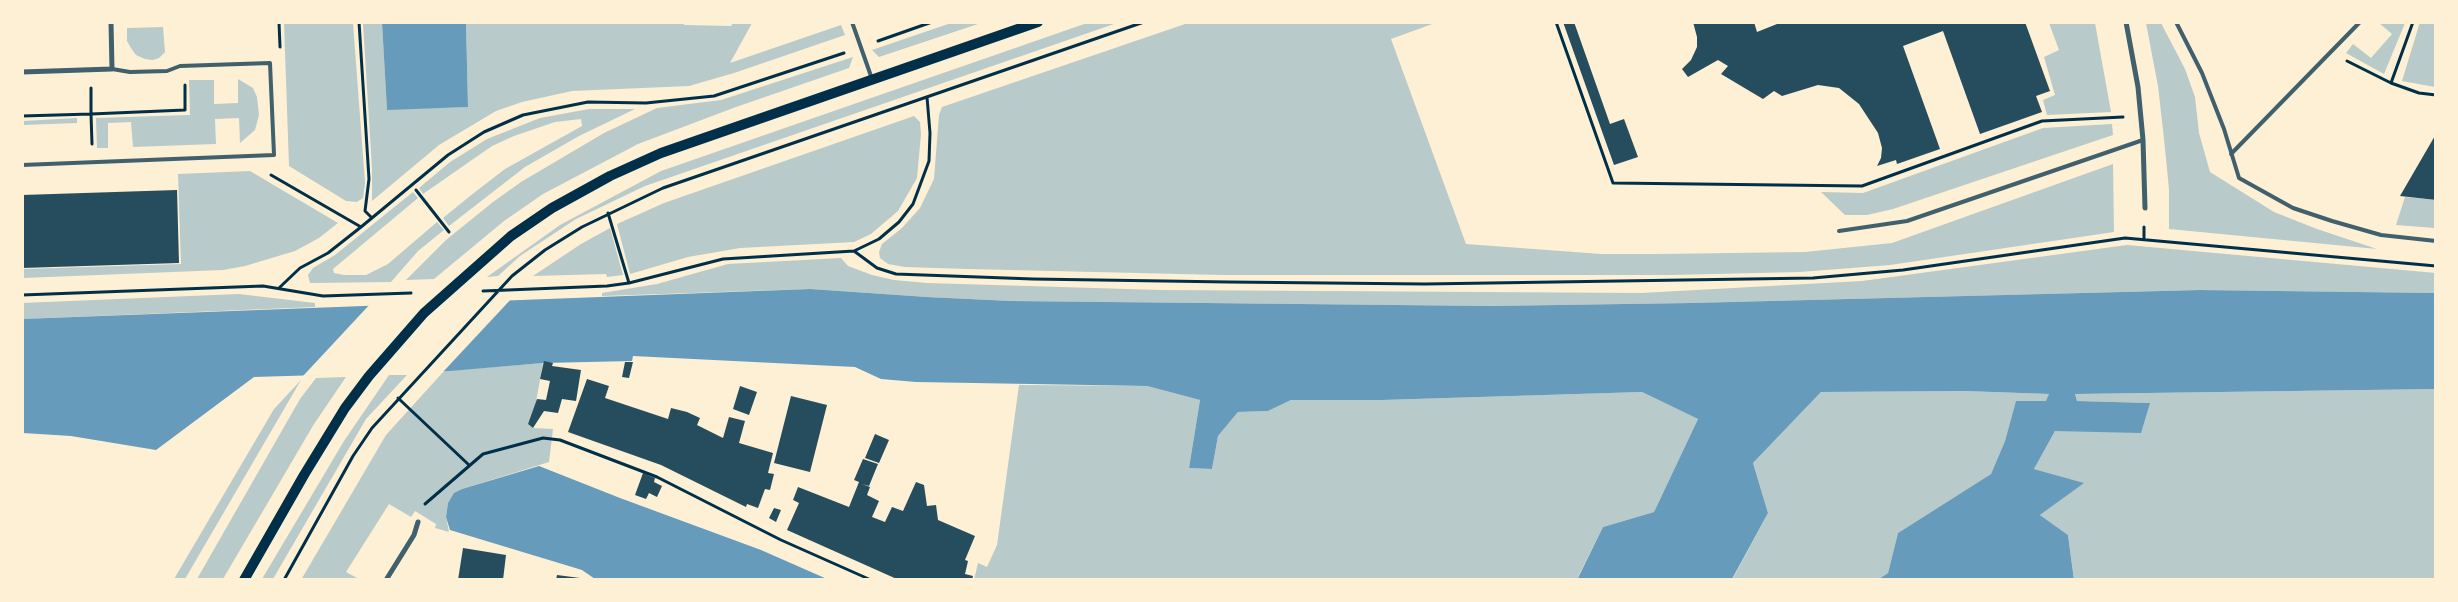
<!DOCTYPE html>
<html>
<head>
<meta charset="utf-8">
<style>
  body { margin:0 }
  #map { position:relative; width:2458px; height:602px; overflow:hidden; background:#fdf0d5; font-family:"Roboto Condensed",sans-serif }
  canvas { display:block }
  .frame { position:absolute; inset:0; border:24px solid #fdf0d5; pointer-events:none }
</style>
</head>
<body>
<div id="map">
<canvas width="2458" height="602"></canvas>
<div class="frame"></div>
</div>
<script>
const ctx = document.querySelector('canvas').getContext('2d');
ctx.lineJoin = 'round';
function paint(path, color) {
  ctx.fillStyle = color;
  ctx.fill(path, 'evenodd');
}
function shape(rows) {
  const path = new Path2D();
  for (const r of rows) {
    path.moveTo(r[0], r[1]);
    for (let i = 2; i < r.length; i += 2) path.lineTo(r[i], r[i + 1]);
  }
  return path;
}
function strokePath(path, color, width, dash) {
  ctx.strokeStyle = color;
  ctx.lineWidth = width;
  ctx.lineCap = dash ? 'butt' : 'round';
  ctx.setLineDash(dash || []);
  ctx.stroke(path);
}
const green = shape([
  [680,22,685,25,731,26,733,23,752,23,730,63,841,25,845,35,734,73,689,86,572,91,522,102,496,111,439,145,372,201,372,168,363,23,382,23,387,109,468,107,466,23],
  [954,22,981,23,879,57,872,50],
  [1090,22,1117,23,645,186,576,219,520,256,498,276,487,277,560,225,661,171],
  [1191,22,1435,23,1391,39,1466,244,1601,254,1659,254,1805,252,1892,243,2113,164,2114,232,1890,265,1800,272,1672,275,1222,275,968,269,905,267,888,264,880,258,879,252,882,244,902,228,920,208,934,179,939,115,942,107],
  [2420,22,2435,23,2435,87,2402,81],
  [284,23,353,23,365,183,363,198,357,202,346,201,289,166],
  [2049,23,2095,23,2111,112,2047,115,2043,100,2055,95,2044,57,2059,50],
  [2146,23,2161,23,2185,69,2195,97,2199,133,2210,172,2274,212,2317,229,2377,249,2169,229,2169,189,2164,139,2158,86],
  [2379,23,2405,23,2384,74,2346,53,2353,44,2371,58,2392,34],
  [163,27,165,52,159,58,153,60,145,59,136,55,131,48,127,41,127,28],
  [853,57,849,68,736,107,638,144,543,194,504,221,434,279,406,280,446,240,493,202,521,182,604,133,657,108,721,100],
  [238,79,253,88,257,97,259,115,255,130,240,143,239,118,215,119,216,144,133,147,131,122,108,123,108,148,97,148,96,118,190,115,189,80,214,80,214,104,238,103],
  [589,109,635,109,579,136,525,167,449,226,443,218,470,196,505,169,582,126,581,119,555,122,514,136,492,146,423,194,419,188,450,162,487,139,540,118],
  [914,116,920,122,921,134,917,178,898,211,871,234,854,242,740,248,688,257,630,274,617,224,664,203],
  [77,118,77,123,23,125,23,121],
  [2112,124,2113,135,1893,209,1867,215,1845,215,1821,192,1863,193,2043,128],
  [250,171,338,223,319,238,295,251,245,266,223,270,23,278,23,269,181,264,178,174],
  [413,192,418,198,333,269,334,273,344,275,366,275,388,264,437,222,444,230,418,251,391,282,310,283,308,275,313,268,335,255],
  [2405,197,2435,200,2435,228,2396,225],
  [610,228,623,275,607,277,606,274,533,276,581,244],
  [2127,245,2436,273,2435,293,2200,290,1692,303,1491,306,1011,301,927,297,810,289,602,296,602,293,657,284,728,264,841,258,848,266,872,275,894,280,927,283,1161,290,1641,293,1862,281],
  [239,294,315,303,315,307,23,319,22,303],
  [543,363,534,413,528,424,533,428,553,429,549,462,462,489,455,493,448,503,446,517,449,532,435,528,436,524,415,511,411,517,389,504,346,572,359,579,301,580,386,435,444,371],
  [389,375,407,375,366,419,273,579,262,579,344,441],
  [346,377,314,424,223,579,197,579,300,399,316,378],
  [301,380,185,579,174,579,274,409],
  [1019,385,1147,386,1200,400,1189,468,1212,469,1218,436,1238,412,1268,411,1291,400,1382,400,1642,392,1698,419,1654,512,1603,527,1577,579,974,580,978,563,987,567,997,545],
  [2435,389,2435,579,2074,579,2068,535,2040,515,2083,483,2034,469,2055,431,2150,403,2077,401,2075,394],
  [1965,391,2049,394,2047,401,2016,402,2005,441,1991,474,1898,533,1888,573,1879,579,1732,580,1768,513,1753,463,1821,392]
]);
const water = shape([
  [382,23,466,23,468,107,387,110],
  [810,289,927,297,1011,301,1491,306,1692,303,2200,290,2435,293,2436,389,2075,394,2077,401,2150,403,2141,433,2055,431,2034,469,2084,483,2040,515,2068,535,2074,580,1879,579,1888,573,1898,533,1991,474,2005,441,2016,401,2046,401,2049,394,1965,391,1821,392,1753,463,1768,513,1732,579,1577,580,1603,527,1654,512,1698,419,1642,392,1382,400,1291,400,1268,411,1238,412,1218,436,1212,469,1189,468,1200,400,1147,386,916,382,881,379,855,367,633,356,632,361,543,363,450,371,254,377,156,450,71,436,23,433,22,319],
  [539,466,620,498,761,550,827,579,595,579,582,570,450,530,446,517,448,503,454,493,462,489]
]);
const pier = shape([
  [513,297,442,373,303,376,372,302]
]);
const building = shape([
  [1563,22,1574,22,1610,124,1624,119,1638,157,1614,165],
  [1693,22,1754,22,1757,32,1782,22,2025,22,2050,91,2036,96,2042,112,1980,134,1943,31,1903,46,1940,149,1897,164,1896,160,1877,166,1881,158,1882,148,1878,133,1859,104,1839,88,1818,85,1782,96,1774,91,1763,99,1721,74,1728,66,1718,60,1688,77,1682,69,1691,60,1697,47,1697,37],
  [2436,134,2436,200,2400,196],
  [177,190,179,263,22,268,22,195],
  [544,361,553,363,552,366,581,370,576,401,562,399,558,413,544,411,533,428,528,424,537,399,546,400,550,381,540,379],
  [625,362,633,362,629,378,622,377],
  [587,379,609,386,605,398,668,419,671,408,687,412,700,418,697,425,723,438,729,417,745,421,739,443,773,453,768,473,774,474,770,490,765,489,758,508,747,504,746,507,661,465,568,432],
  [740,386,757,392,749,415,733,409],
  [791,396,827,405,810,472,774,463],
  [875,434,889,440,879,463,865,458],
  [863,459,878,464,869,486,862,484,870,487,867,495,879,501,872,517,885,522,892,507,903,511,916,482,924,485,927,506,936,505,938,520,975,536,965,560,968,561,965,574,973,576,972,580,899,580,787,530,799,503,793,500,798,487,849,507,859,482,854,480],
  [643,473,655,478,654,482,662,486,657,497,649,493,646,499,635,495],
  [774,508,781,510,776,522,769,518],
  [463,548,506,555,503,580,458,580],
  [557,575,580,578,580,580,556,580]
]);
const path = shape([
  [279,22,280,47],
  [359,22,369,179,365,211,372,218],
  [1556,22,1613,183,1862,186,2042,121,2123,117],
  [878,41,932,22],
  [2347,61,2391,83,2419,93,2436,95],
  [2391,83,2413,22],
  [22,116,91,114,91,88],
  [92,144,91,114,185,110,185,85],
  [271,175,361,227],
  [416,190,449,232],
  [608,213,629,283],
  [2144,239,2144,227],
  [854,251,879,239,899,222,913,204,929,161,930,133,927,97],
  [279,288,300,268,328,253,361,227,448,155,484,132,523,115,588,102,646,103,714,96,844,53],
  [483,291,607,286,629,283,723,259,854,251,877,268,896,274,1033,279,1229,282,1425,284,1813,278,1903,270,2125,238,2436,266],
  [22,295,263,286,323,296,411,293],
  [398,398,469,465],
  [425,504,483,454,543,438,560,440,657,477,781,540,871,580],
  [284,580,353,456,372,428,512,276,545,250,582,227,663,188,1144,22]
]);
const service = shape([
  [852,22,872,79],
  [2176,22,2202,73,2224,129,2239,178,2293,208,2332,221,2381,235,2436,241],
  [2231,154,2360,22],
  [22,165,274,155,270,63,180,66,167,71,130,72,112,69],
  [1839,231,1907,221,2143,140]
]);
const minor = shape([
  [2126,22,2138,87,2143,140,2145,208],
  [22,72,112,69,111,22],
  [386,580,414,535,418,522]
]);
const secondary = shape([
  [244,580,304,475,345,408,369,376,424,313,511,236,552,208,610,176,661,153,1038,22]
]);
paint(green, '#b9caca');
paint(water, '#669bbc');
paint(pier, '#fdf0d5');
paint(building, '#264d5e');
strokePath(path, '#003049', 3);
strokePath(service, '#3f606c', 4);
strokePath(minor, '#3f606c', 5);
strokePath(secondary, '#003049', 10);
</script>
</body>
</html>
